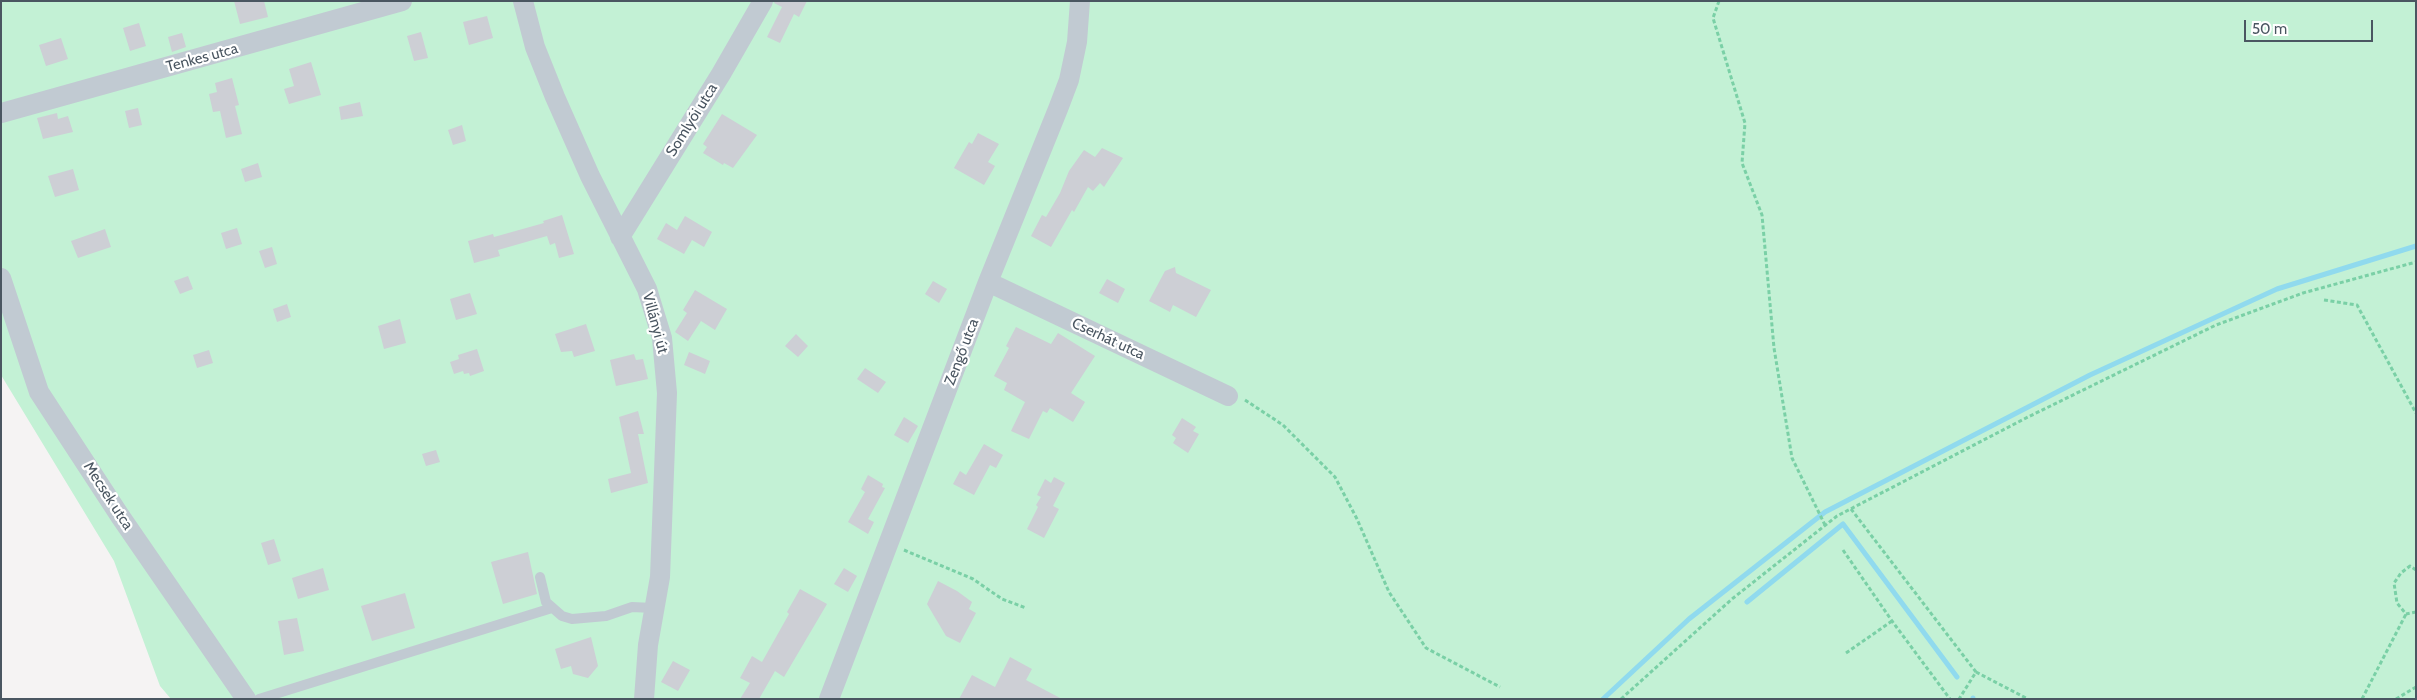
<!DOCTYPE html>
<html>
<head>
<meta charset="utf-8">
<style>
  body { margin:0 }
  #map { position:relative; width:2417px; height:700px; overflow:hidden; background:#f5f3f3; font-family:Cabin,sans-serif }
  canvas { display:block }
  .frame { position:absolute; inset:0; border:2px solid #4a5661; pointer-events:none }
  .scale { position:absolute; left:2244px; top:20px; width:129px; height:22px; box-sizing:border-box; border:2px solid #4a5661; border-top:0; padding-left:6px; font-size:15px; line-height:18px; white-space:nowrap; color:#4a5661; -webkit-text-stroke:4px #fff; paint-order:stroke }
</style>
</head>
<body>
<div id="map">
<canvas width="2417" height="700"></canvas>
<div class="frame"></div>
<div class="scale">50 m</div>
</div>
<script>
const ctx = document.querySelector('canvas').getContext('2d');
ctx.lineJoin = 'round';
function paint(path, color) {
  ctx.fillStyle = color;
  ctx.fill(path, 'evenodd');
}
function shape(rows) {
  const path = new Path2D();
  for (const r of rows) {
    path.moveTo(r[0], r[1]);
    for (let i = 2; i < r.length; i += 2) path.lineTo(r[i], r[i + 1]);
  }
  return path;
}
function strokePath(path, color, width, dash) {
  ctx.strokeStyle = color;
  ctx.lineWidth = width;
  ctx.lineCap = dash ? 'butt' : 'round';
  ctx.setLineDash(dash || []);
  ctx.stroke(path);
}
function write(font, color, halo, rows, align = 'center') {
  ctx.font = font + ' Cabin,sans-serif';
  ctx.lineWidth = 4.5;
  ctx.setLineDash([]);
  ctx.textBaseline = 'middle';
  ctx.strokeStyle = halo;
  ctx.fillStyle = color;
  for (const [text, x, y, turn = 0] of rows) {
    ctx.save();
    ctx.translate(x, y);
    ctx.rotate((+turn || 0) * Math.PI / 180);
    ctx.textAlign = isNaN(turn) ? turn : align;
    if (halo) ctx.strokeText(text, 0, 0);
    ctx.fillText(text, 0, 0);
    ctx.restore();
  }
}
const green = shape([
  [1,1,2416,1,2416,699,171,699,160,686,114,561,1,375]
]);
const stream = shape([
  [1747,602,1843,524,1957,677],
  [1973,698,1973,699],
  [1603,699,1689,619,1825,512,2090,375,2277,289,2416,246]
]);
const building = shape([
  [234,1,264,1,268,17,240,24],
  [775,1,807,1,799,17,794,14,780,43,767,37,782,7,774,3],
  [487,16,493,38,469,45,463,22],
  [139,23,146,46,130,51,123,28],
  [421,32,428,58,414,61,407,36],
  [182,33,186,47,172,52,168,37],
  [61,38,68,59,46,66,39,45],
  [311,62,321,95,289,104,284,89,294,86,289,69],
  [232,78,239,105,235,106,242,134,226,138,220,111,213,112,209,94,217,92,215,83],
  [360,102,363,116,341,120,339,107],
  [138,108,142,125,129,128,125,111],
  [57,113,58,119,68,116,73,132,43,139,37,118],
  [722,114,757,135,733,168,724,163,723,165,703,153,707,147,703,144],
  [462,125,466,141,453,145,448,130],
  [978,133,999,144,988,162,995,166,984,185,954,168,969,142,972,144],
  [1102,148,1123,158,1104,187,1100,183,1093,191,1088,187,1074,212,1072,210,1051,247,1031,236,1042,215,1046,217,1060,193,1069,171,1084,150,1095,157],
  [258,163,262,177,245,182,241,169],
  [73,169,79,190,55,197,48,176],
  [562,215,574,254,559,258,555,243,550,245,547,236,498,250,500,256,474,263,468,241,493,234,494,237,544,223,543,221],
  [685,216,712,232,704,247,692,240,684,254,657,239,666,223,677,230],
  [237,228,242,244,226,249,221,233],
  [105,229,111,247,78,258,71,241],
  [272,247,277,264,265,268,259,251],
  [1175,267,1176,273,1211,290,1196,317,1173,305,1170,312,1149,301,1165,271],
  [188,276,193,289,180,294,174,281],
  [1107,279,1125,289,1118,303,1099,293],
  [933,281,947,289,939,303,925,294],
  [695,290,727,309,715,330,701,321,688,341,675,332,687,313,683,310],
  [470,293,477,314,456,320,450,299],
  [287,304,291,317,277,322,273,309],
  [400,319,406,343,384,349,378,326],
  [586,324,595,351,574,357,572,351,561,352,555,334],
  [1016,327,1051,344,1058,333,1095,356,1071,393,1085,402,1073,422,1050,408,1047,413,1043,411,1029,439,1011,431,1025,402,1004,390,1007,383,994,376,1009,348,1006,346],
  [796,334,808,346,798,357,785,346],
  [477,349,484,371,470,376,469,373,464,374,463,371,454,374,450,362,459,359,458,355],
  [209,350,213,363,197,368,193,355],
  [689,352,710,361,705,374,684,365],
  [634,354,636,360,643,359,648,379,616,386,610,360],
  [865,368,886,382,878,393,857,379],
  [638,411,644,434,638,434,648,483,611,493,608,479,631,473,619,417],
  [904,417,918,426,908,443,894,435],
  [1182,418,1196,427,1193,431,1199,434,1188,453,1173,443,1176,438,1172,435],
  [984,444,1003,455,996,468,990,465,974,495,953,484,960,471,966,475],
  [436,450,440,462,426,466,422,454],
  [868,475,883,484,882,487,885,488,868,519,874,522,868,534,848,522,865,492,861,489],
  [1054,477,1065,483,1053,506,1059,509,1044,538,1027,529,1038,507,1036,505,1041,497,1037,495,1045,479,1051,483],
  [274,539,281,561,268,565,261,543],
  [528,552,537,594,503,604,491,562],
  [323,568,329,590,298,599,292,578],
  [844,568,857,576,848,592,834,584],
  [938,581,957,591,972,602,969,609,976,613,960,643,946,636,927,604],
  [800,589,827,604,784,677,775,671,759,699,740,699,750,683,740,678,752,656,762,662,789,614,787,612],
  [405,593,415,628,372,641,361,606],
  [297,618,304,651,284,655,278,621],
  [591,637,598,666,588,678,573,674,571,666,561,669,555,649],
  [1010,657,1032,669,1026,680,1062,699,959,699,972,675,995,687],
  [673,661,690,670,678,691,661,682]
]);
const path = shape([
  [1719,1,1713,18,1745,123,1742,163,1762,215,1774,348,1792,458,1825,525],
  [2324,300,2357,305,2416,413],
  [1245,400,1283,425,1335,477,1357,519,1389,592,1426,648,1500,687],
  [1851,509,1976,672,1959,699],
  [904,550,973,579,1002,599,1026,608],
  [1843,550,1892,621,1950,699],
  [2416,570,2410,566,2401,573,2394,583,2397,603,2406,614,2416,612],
  [1846,653,1892,621],
  [1976,672,2028,699],
  [1621,699,1732,599,1837,516,2028,417,2216,325,2303,293,2416,262],
  [2362,699,2406,614],
  [2396,699,2416,687]
]);
const service = shape([
  [540,577,546,602,562,616,572,619,606,616,632,607,653,608],
  [259,699,552,608]
]);
const minor = shape([
  [523,1,535,47,555,97,590,176,647,289,662,338,667,393,660,577,648,645,644,699],
  [1,113,402,1],
  [620,237,721,74,763,1],
  [1,278,39,392,120,516,246,699],
  [988,282,1228,396],
  [829,699,988,282,1058,109,1069,80,1077,42,1080,1]
]);
const streetNames = [
  ["Tenkes utca",202,58,-15],
  ["Somlyói utca",692,120,-58],
  ["Villányi út",655,323,75],
  ["Cserhát utca",1108,339,25],
  ["Zengő utca",962,352,-69],
  ["Mecsek utca",108,496,57]
];
paint(green, '#c3f1d5');
strokePath(stream, '#90daee', 5);
paint(building, '#cdcfd5');
strokePath(path, '#7ad0a6', 3, [4, 2.5]);
strokePath(service, '#c1cad2', 10);
strokePath(minor, '#c1cad2', 20);
write('15px', '#4a5661', '#fff', streetNames);
</script>
</body>
</html>
